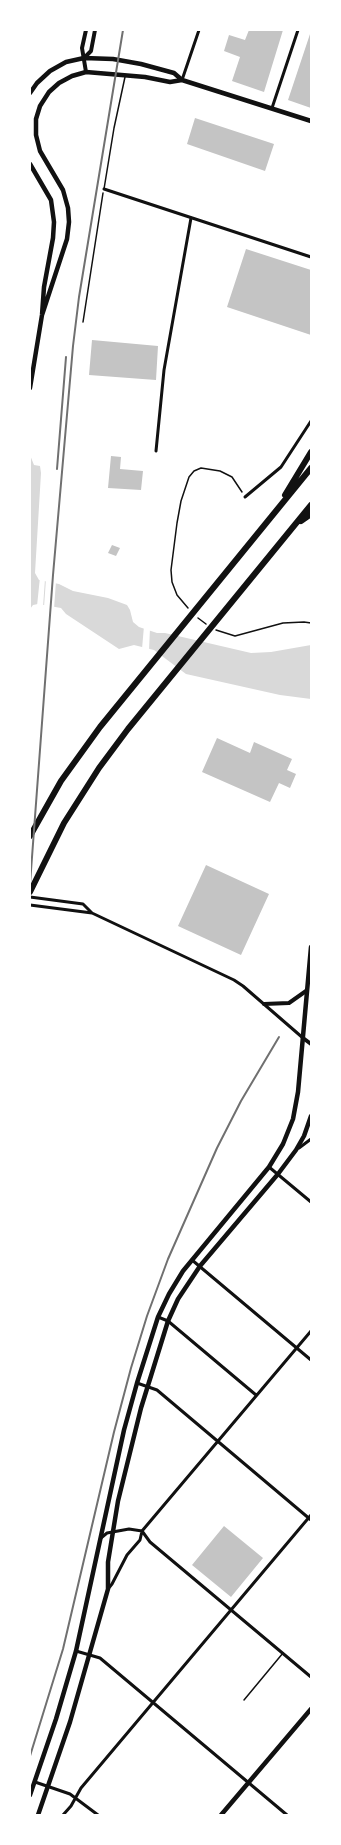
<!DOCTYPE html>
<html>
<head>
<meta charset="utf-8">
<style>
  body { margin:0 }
  #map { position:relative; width:341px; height:1845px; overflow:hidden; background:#fff; font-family:"Noto Sans",sans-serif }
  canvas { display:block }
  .frame { position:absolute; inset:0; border:31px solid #fff; pointer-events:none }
</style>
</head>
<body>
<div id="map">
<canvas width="341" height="1845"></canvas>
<div class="frame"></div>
</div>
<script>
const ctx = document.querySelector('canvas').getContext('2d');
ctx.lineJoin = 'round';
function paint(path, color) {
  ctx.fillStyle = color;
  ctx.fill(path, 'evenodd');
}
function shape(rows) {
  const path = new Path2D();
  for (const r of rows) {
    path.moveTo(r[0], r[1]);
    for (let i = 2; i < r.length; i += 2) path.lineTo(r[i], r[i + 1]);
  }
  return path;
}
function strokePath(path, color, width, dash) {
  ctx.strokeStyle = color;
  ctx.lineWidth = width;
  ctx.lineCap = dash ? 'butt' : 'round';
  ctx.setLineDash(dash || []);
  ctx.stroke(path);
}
const water = shape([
  [30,455,34,465,40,466,41,473,35,573,39,580,59,584,73,591,108,598,127,605,130,610,133,622,139,627,157,633,165,633,251,653,271,652,311,645,311,699,280,695,186,674,154,650,134,645,119,649,66,614,61,608,38,604,33,605,30,609]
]);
const pier = shape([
  [40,577,45,579,43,607,37,606],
  [46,579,56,581,54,609,44,607],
  [144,626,150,628,149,651,142,649]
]);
const building = shape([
  [249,30,283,30,264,92,232,81,240,57,224,51,229,35,245,40],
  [311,31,311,108,288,100],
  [195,118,274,144,265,171,187,144],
  [246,249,311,270,311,335,227,307],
  [92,340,158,346,156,380,89,375],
  [111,456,121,457,120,469,143,471,141,490,108,488],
  [112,545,120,548,116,556,108,553],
  [217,738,250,753,254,742,292,759,287,770,296,774,290,788,279,783,270,802,202,772],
  [206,865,269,894,241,955,178,926],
  [224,1526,263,1558,231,1597,192,1565]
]);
const path = shape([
  [83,322,103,193],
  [188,608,177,595,172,582,171,570,177,523,181,501,189,477,194,471,201,468,220,471,232,477,242,492],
  [198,618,206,624],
  [216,630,235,636,283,623,304,622,311,623]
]);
const service = shape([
  [104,189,114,128,125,77],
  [244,1700,283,1653]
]);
const minor = shape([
  [182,80,199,30],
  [272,108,298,30],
  [104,189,311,257],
  [156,451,164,370,191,218],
  [245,497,281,467,311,421],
  [30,897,83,904,92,913,234,980,243,986,303,1038],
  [30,905,92,913],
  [299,1148,311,1139],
  [269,1167,311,1202],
  [192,1260,311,1360],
  [158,1317,168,1321,256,1395],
  [137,1383,157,1390,311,1520],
  [101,1538,107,1533,129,1529,142,1531,150,1542,311,1677],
  [108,1589,112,1584,127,1555,140,1540,142,1531,311,1331],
  [76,1651,100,1658,287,1815],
  [35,1782,70,1794,98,1815],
  [63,1815,71,1806,81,1788,311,1515]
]);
const tertiary = shape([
  [84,58,91,51,95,30],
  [86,72,82,48,86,30],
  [264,1004,289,1003,306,991],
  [303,1038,311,1044]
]);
const secondary = shape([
  [30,93,37,83,50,71,66,62,84,58,113,59,141,64,174,73,182,80],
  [30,164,51,200,54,222,53,238,44,287,42,315,30,388],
  [42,315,67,239,69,222,68,208,63,190,40,151,36,135,36,119,40,106,49,92,59,83,72,76,86,72,145,77,170,82,182,80,311,121],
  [30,1795,56,1719,76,1651,124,1430,137,1383,158,1317,169,1294,183,1271,269,1167,283,1144,293,1119,298,1092,311,947],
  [38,1815,70,1722,108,1589,108,1562,118,1501,141,1408,168,1321,178,1299,200,1266,278,1174,296,1150,304,1136,311,1116],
  [221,1815,311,1709]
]);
const motorway = shape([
  [285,495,311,452],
  [301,521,311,514],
  [30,836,61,781,100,727,311,468],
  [30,892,64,823,99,768,128,729,311,505]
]);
const rail = shape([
  [57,469,66,357],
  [30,884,53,575,73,346,79,297,123,30],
  [30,1756,63,1649,114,1432,131,1368,147,1316,168,1259,217,1148,241,1101,279,1037]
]);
paint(water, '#d9d9d9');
paint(pier, '#fff');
paint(building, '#c4c4c4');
strokePath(path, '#111', 1.5);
strokePath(service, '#111', 1.5);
strokePath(minor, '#111', 3);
strokePath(tertiary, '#111', 4);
strokePath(secondary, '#111', 4.5);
strokePath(motorway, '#111', 6);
strokePath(rail, '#707070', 2);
</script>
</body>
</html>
